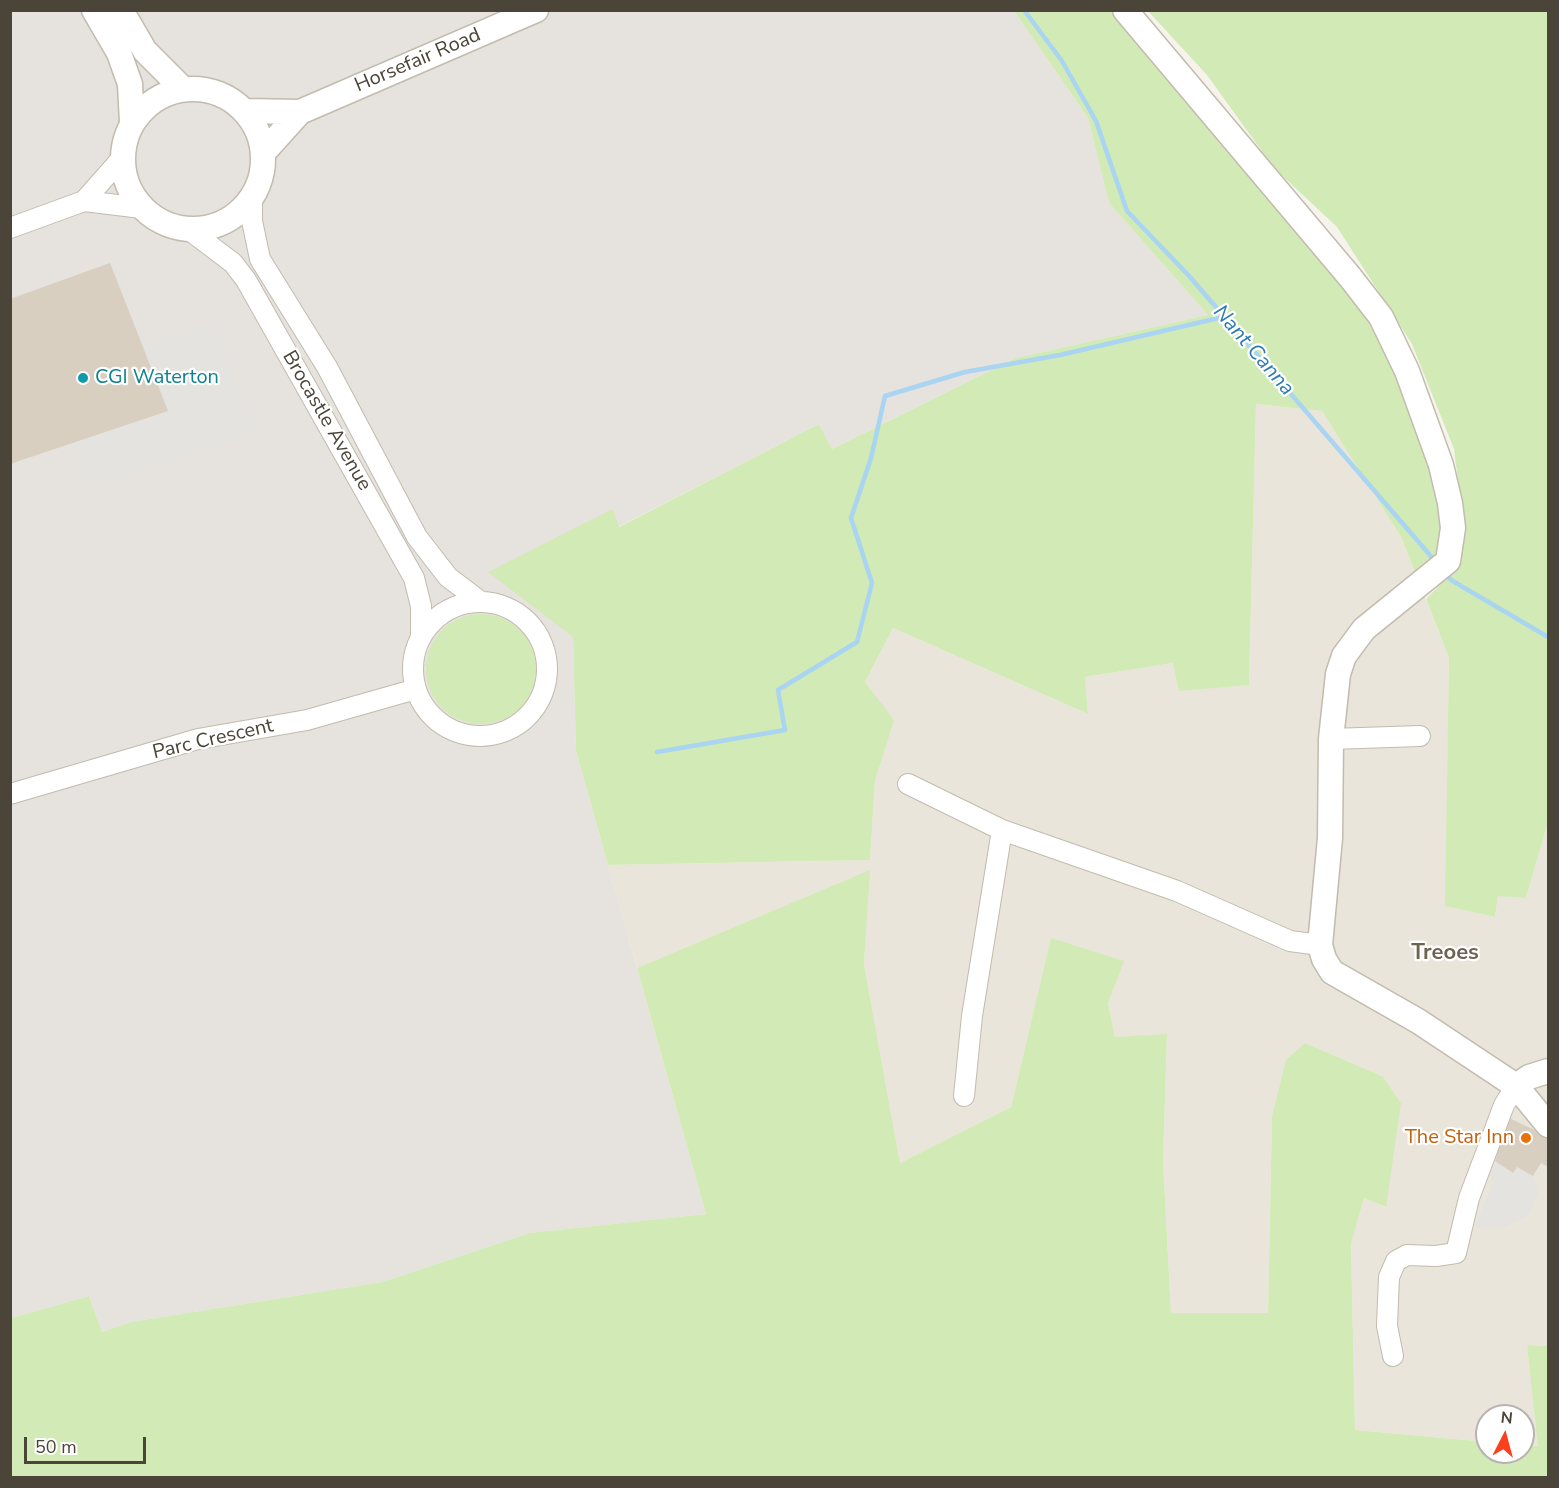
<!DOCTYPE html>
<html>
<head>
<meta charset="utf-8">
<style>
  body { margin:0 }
  #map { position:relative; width:1559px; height:1488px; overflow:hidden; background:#f6f3ec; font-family:"Nunito Sans",sans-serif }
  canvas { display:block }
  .frame { position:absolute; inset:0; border:12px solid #4b4439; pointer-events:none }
  .north { position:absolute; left:1475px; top:1404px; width:60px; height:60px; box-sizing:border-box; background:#fff; border:2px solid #b7b4b0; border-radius:50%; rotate:6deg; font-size:16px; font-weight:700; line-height:24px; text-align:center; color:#4b4439 }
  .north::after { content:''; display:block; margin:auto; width:21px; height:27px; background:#fc3f1d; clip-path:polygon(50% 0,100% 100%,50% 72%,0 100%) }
  .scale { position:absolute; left:24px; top:1437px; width:122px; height:27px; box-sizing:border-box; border:3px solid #4b4439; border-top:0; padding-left:8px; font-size:18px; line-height:21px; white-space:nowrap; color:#4b4439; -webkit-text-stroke:4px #fff; paint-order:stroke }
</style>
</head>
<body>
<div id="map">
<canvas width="1559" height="1488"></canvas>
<div class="frame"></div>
<div class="north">N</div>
<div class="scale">50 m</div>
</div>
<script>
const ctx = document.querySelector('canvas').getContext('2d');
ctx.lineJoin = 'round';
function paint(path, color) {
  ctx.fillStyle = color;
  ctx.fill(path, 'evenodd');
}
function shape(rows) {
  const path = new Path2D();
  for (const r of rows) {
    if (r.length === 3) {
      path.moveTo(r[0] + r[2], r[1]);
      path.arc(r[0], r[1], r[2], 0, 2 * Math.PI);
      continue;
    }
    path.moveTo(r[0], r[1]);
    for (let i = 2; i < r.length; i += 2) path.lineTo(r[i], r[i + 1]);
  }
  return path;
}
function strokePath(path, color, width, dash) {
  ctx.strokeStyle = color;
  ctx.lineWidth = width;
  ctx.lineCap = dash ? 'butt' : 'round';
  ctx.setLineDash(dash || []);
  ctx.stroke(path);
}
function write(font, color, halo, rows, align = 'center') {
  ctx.font = font + ' "Nunito Sans",sans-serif';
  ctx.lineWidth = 4.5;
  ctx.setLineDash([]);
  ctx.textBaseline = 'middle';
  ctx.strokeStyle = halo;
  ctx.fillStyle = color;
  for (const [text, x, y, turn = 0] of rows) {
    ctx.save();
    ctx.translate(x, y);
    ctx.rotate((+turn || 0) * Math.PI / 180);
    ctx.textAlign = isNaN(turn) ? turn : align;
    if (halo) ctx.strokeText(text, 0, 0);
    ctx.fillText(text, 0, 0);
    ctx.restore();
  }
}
const residential = shape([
  [1256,404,1322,411,1401,537,1449,658,1446,906,1495,917,1498,895,1526,898,1548,822,1548,1346,1527,1345,1539,1446,1523,1445,1523,1416,1487,1416,1487,1442,1355,1430,1351,1244,1364,1198,1386,1207,1382,1076,1305,1043,1272,1117,1268,1313,1171,1313,1163,1162,1167,1035,1115,1037,1108,1003,1123,961,1051,939,1011,1107,900,1163,864,964,869,871,637,968,608,865,870,860,875,781,893,721,865,682,893,628,1088,714,1085,677,1173,663,1249,685]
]);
const industrial = shape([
  [11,11,1014,11,1088,118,1109,203,1208,315,1016,358,832,449,819,424,618,527,613,509,573,637,576,751,706,1214,529,1233,382,1282,131,1322,102,1332,89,1296,11,1318]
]);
const green = shape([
  [1014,11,1113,11,1342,277,1382,340,1405,394,1445,509,1441,555,1417,577,1401,537,1322,411,1256,404,1249,685,1179,691,1173,663,1085,677,1088,714,893,628,865,682,894,720,875,781,870,860,608,865,576,751,573,637,488,572,613,509,619,527,819,424,832,449,1016,358,1208,315,1109,203,1088,118],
  [1148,11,1548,11,1548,822,1526,898,1498,896,1495,917,1445,906,1449,658,1426,599,1455,570,1463,541,1464,526,1454,449,1412,344,1337,227,1274,168,1207,75],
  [481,669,55],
  [870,870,864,964,900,1163,1011,1107,1051,938,1124,961,1108,1003,1115,1037,1167,1034,1163,1162,1171,1313,1268,1313,1272,1117,1286,1060,1305,1043,1382,1076,1401,1103,1386,1207,1364,1198,1351,1244,1355,1430,1487,1442,1487,1452,1523,1452,1523,1445,1538,1446,1527,1345,1548,1346,1548,1477,11,1477,11,1318,89,1296,102,1332,131,1322,382,1282,529,1233,706,1214,637,968]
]);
const parking = shape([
  [215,324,253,431,91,487,71,443,168,411,143,346],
  [1484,1148,1497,1156,1495,1162,1513,1172,1517,1167,1533,1176,1539,1191,1527,1217,1502,1228,1475,1227,1494,1181,1476,1166]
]);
const stream = shape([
  [1024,10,1062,61,1096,121,1127,211,1190,277,1435,561],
  [1444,572,1451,580,1548,637],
  [657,752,785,730,778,690,857,642,872,583,851,518,871,458,885,396,965,372,1060,355,1223,317]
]);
const building = shape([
  [110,263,168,411,10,464,10,299],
  [1505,1116,1547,1136,1548,1167,1541,1163,1533,1176,1517,1167,1513,1173,1495,1161,1497,1156,1494,1154]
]);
const minor = shape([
  [252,198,252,221,260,259,327,367,417,537,448,577,481,602],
  [84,201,122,158],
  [10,228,84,201,142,208],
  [188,229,233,263,246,280,414,578,421,606,421,636],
  [480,669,67],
  [1331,739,1420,736],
  [908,784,1002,830,1177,891,1290,941,1320,945],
  [10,794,198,739,307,720,416,689],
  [964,1096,972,1016,1002,830],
  [1393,1356,1387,1326,1389,1277,1396,1261,1407,1255,1436,1256,1456,1253,1469,1198,1504,1105,1516,1086]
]);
const tertiary = shape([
  [94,10,119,53,130,84,132,123],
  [121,10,145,51,183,89],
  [1125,10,1350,277,1381,317,1407,371,1441,465,1450,503,1453,528,1448,561,1364,629,1344,656,1338,674,1331,739,1330,838,1320,945,1324,959,1332,972,1418,1021,1516,1086,1548,1125],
  [193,159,70],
  [245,111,300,112,536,10],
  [263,153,300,112],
  [1516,1086,1529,1077,1548,1071]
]);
const markers = [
  [83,378,6,"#0f9aa8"],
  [1526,1138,6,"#e8710a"]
];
const streetNames = [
  ["Horsefair Road",418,61,-23],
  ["Brocastle Avenue",326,421,60],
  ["Parc Crescent",213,740,-13]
];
const cultureNames = [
  ["CGI Waterton",95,378]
];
const foodNames = [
  ["The Star Inn",1514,1138]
];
const waterNames = [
  ["Nant Canna",1253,351,49]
];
const quarterNames = [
  ["Treoes",1445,954]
];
paint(residential, '#eae5da');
paint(industrial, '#e6e2dd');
paint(green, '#d2eab5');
paint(parking, '#e5e3e0');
strokePath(stream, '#a9d4f2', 4.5);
paint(building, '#d8cfc1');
strokePath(minor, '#c2bbae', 22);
strokePath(tertiary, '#c2bbae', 27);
strokePath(minor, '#fff', 20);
strokePath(tertiary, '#fff', 24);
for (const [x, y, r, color] of markers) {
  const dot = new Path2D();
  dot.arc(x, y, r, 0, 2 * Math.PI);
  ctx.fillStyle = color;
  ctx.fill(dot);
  strokePath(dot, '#fff', 2);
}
write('20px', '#4b4439', '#fff', streetNames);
write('20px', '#0d838f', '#fff', cultureNames, 'left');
write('20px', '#c56008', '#fff', foodNames, 'right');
write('italic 21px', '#2e7ab2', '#fff', waterNames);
write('bold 22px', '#6e6250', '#fff', quarterNames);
</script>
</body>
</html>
